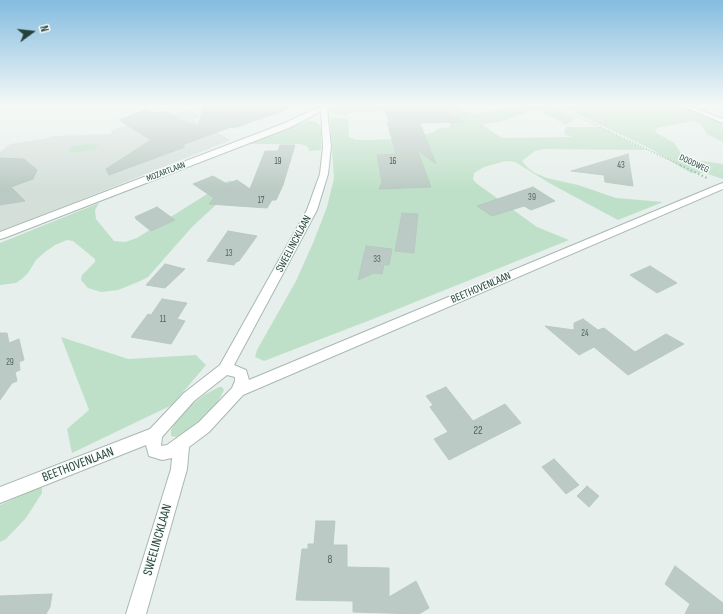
<!DOCTYPE html>
<html>
<head>
<meta charset="utf-8">
<style>
  body { margin:0 }
  #map { position:relative; width:723px; height:614px; overflow:hidden; background:#e6efeb; font-family:"Sofia Sans Condensed",sans-serif }
  canvas { display:block }
  .north { position:absolute; left:12px; top:12px; width:40px; height:40px; -webkit-text-stroke:3px #f7fbf9; paint-order:stroke; rotate:75deg; font-size:11px; font-weight:700; line-height:16px; text-align:center; color:#24423a }
  .north::after { content:''; display:block; margin:auto; width:14px; height:18px; background:#24423a; clip-path:polygon(50% 0,100% 100%,50% 72%,0 100%) }
</style>
</head>
<body>
<div id="map">
<canvas width="723" height="614"></canvas>
<div class="north">N</div>
</div>
<script>
const ctx = document.querySelector('canvas').getContext('2d');
ctx.lineJoin = 'round';
function paint(path, color) {
  ctx.fillStyle = color;
  ctx.fill(path, 'evenodd');
}
function shape(rows) {
  const path = new Path2D();
  for (const r of rows) {
    path.moveTo(r[0], r[1]);
    for (let i = 2; i < r.length; i += 2) path.lineTo(r[i], r[i + 1]);
  }
  return path;
}
function strokePath(path, color, width, dash) {
  ctx.strokeStyle = color;
  ctx.lineWidth = width;
  ctx.lineCap = dash ? 'butt' : 'round';
  ctx.setLineDash(dash || []);
  ctx.stroke(path);
}
function write(font, color, halo, rows, align = 'center') {
  ctx.font = font + ' "Sofia Sans Condensed",sans-serif';
  ctx.lineWidth = 3;
  ctx.setLineDash([]);
  ctx.textBaseline = 'middle';
  ctx.strokeStyle = halo;
  ctx.fillStyle = color;
  for (const [text, x, y, turn = 0] of rows) {
    ctx.save();
    ctx.translate(x, y);
    ctx.rotate((+turn || 0) * Math.PI / 180);
    ctx.textAlign = isNaN(turn) ? turn : align;
    if (halo) ctx.strokeText(text, 0, 0);
    ctx.fillText(text, 0, 0);
    ctx.restore();
  }
}
const built = shape([
  [187,109,201,115,194,120,231,140,0,232,0,152,10,144,48,138,51,136,110,134,114,129]
]);
const green = shape([
  [336,104,372,104,399,110,352,113,345,116,329,112,329,109],
  [428,104,456,104,472,114,524,105,523,104,547,104,576,118,566,125,538,110,534,110,500,122,484,124,483,125,500,137,505,138,572,137,564,134,566,127,600,127,646,150,545,149,535,151,522,161,528,168,535,173,547,178,578,185,616,198,663,202,618,220,551,184,515,162,506,161,484,167,474,173,473,179,476,183,537,227,569,240,373,319,264,361,255,357,257,350,296,281,313,243,327,207,334,178,330,118,348,118,349,137,356,140,411,139,434,132,437,129,450,127,450,123,425,105],
  [556,104,676,104,723,122,723,142,707,134,701,124,693,121,657,128,655,132,674,143,683,156,689,159,723,164,723,179,705,173,691,173,649,148],
  [307,121,314,121,319,124,321,129,321,150,309,151,308,147,301,144,246,144],
  [98,143,95,150,68,153,72,146],
  [228,181,232,181,234,184,232,190,192,227,148,277,138,282,118,290,101,292,88,288,81,280,82,275,95,262,95,259,73,241,67,240,55,245,45,252,36,260,28,273,23,278,16,283,0,285,0,243,99,203,95,210,96,219,114,241,125,242,137,238],
  [61,337,128,359,196,355,206,365,172,405,72,453,67,429,89,410],
  [219,387,222,387,224,390,216,405,197,424,185,433,176,437,171,436,171,430,176,421,191,405,204,395],
  [42,486,42,493,26,518,6,539,0,542,0,505]
]);
const building = shape([
  [204,104,297,104,297,106,234,128,231,127,182,145,185,147,109,175,106,169,151,140,119,120,145,110,157,113,166,111,182,121,198,126,204,104],
  [382,104,434,104,464,122,420,123,436,164,420,152,418,152,431,187,379,189,382,182,377,155,396,154,387,122,389,121,382,104],
  [280,145,295,145,283,185,276,200,272,200,267,208,209,204,214,198,193,184,213,176,227,184,237,180,250,189,265,151,278,151,280,145],
  [628,154,633,186,605,182,604,175,571,171,628,154],
  [0,158,24,159,37,170,33,179,11,187,25,201,0,205,0,158],
  [533,187,555,201,531,210,524,206,492,216,477,206,533,187],
  [157,207,175,220,151,231,136,219,135,217,157,207],
  [402,213,418,214,414,253,395,251,402,213],
  [228,231,257,236,239,261,236,262,234,265,207,261,228,231],
  [366,246,392,249,389,265,384,265,382,274,374,273,358,280,366,246],
  [165,264,185,269,165,288,146,285,165,264],
  [650,266,677,283,657,293,630,275,650,266],
  [162,299,187,303,177,319,185,321,171,344,131,337,148,314,151,315,162,299],
  [583,319,598,330,604,328,635,352,666,334,684,344,628,375,594,347,579,355,545,326,574,330,574,323,583,319],
  [0,333,7,333,9,343,19,339,24,360,19,362,20,370,15,372,17,381,12,383,0,400,0,333],
  [446,387,473,421,505,404,521,423,449,460,434,439,448,432,430,407,433,405,426,396,446,387],
  [554,459,579,485,566,494,542,467,554,459],
  [587,486,599,496,589,507,577,496,587,486],
  [316,521,335,521,333,545,347,545,347,567,389,568,389,597,416,581,429,608,419,614,353,612,353,601,296,600,302,549,308,549,308,544,314,544,316,521],
  [675,566,723,603,723,614,685,614,690,604,665,584,675,566],
  [52,594,50,607,46,614,0,614,0,596,52,594]
]);
const pathFar1 = shape([
  [551,104,682,166]
]);
const path = shape([
  [680,165,707,178]
]);
const minor = shape([
  [325,104,333,104,327,108,331,147,328,174,317,210,234,365,246,370,249,380,720,184,723,183,723,189,243,395,209,432,189,447,187,469,146,614,126,614,171,469,172,458,162,460,149,456,146,445,0,503,0,487,150,429,184,393,220,365,307,210,320,174,323,147,321,111,291,127,4,238,0,239,0,232,285,123,325,104],
  [227,375,235,377,235,381,232,388,199,422,167,445,161,446,162,437,194,401,227,375],
  [677,104,685,104,723,119,723,123,677,104]
]);
const numberNames = [
  ["19",278,162],
  ["16",393,162],
  ["43",621,166],
  ["39",532,198],
  ["17",261,201],
  ["13",229,254],
  ["33",377,260],
  ["11",163,320],
  ["24",585,334],
  ["29",10,363]
];
const farStreetnames = [
  ["DOODWEG",694,164,25],
  ["MOZARTLAAN",166,172,-21]
];
const streetNames = [
  ["SWEELINCKLAAN",294,244,-62],
  ["BEETHOVENLAAN",481,288,-23]
];
const nearNumbernames = [
  ["22",478,431],
  ["8",330,560]
];
const nearStreetnames = [
  ["BEETHOVENLAAN",78,465,-21],
  ["SWEELINCKLAAN",158,540,-74]
];
paint(built, '#d4dfda');
paint(green, '#bfe0c8');
paint(building, '#bbcac4');
strokePath(building, '#b8c9c2', 1);
strokePath(minor, '#a8b8b2', 2);
strokePath(pathFar1, '#86b3a5', 1.5, [1, 2]);
strokePath(path, '#86b3a5', 2, [1.5, 2.5]);
paint(minor, '#fff');
const sky = ctx.createLinearGradient(0, 0, 0, 190);
sky.addColorStop(0, '#84bce0');
sky.addColorStop(0.55, '#f4f8f6');
sky.addColorStop(1, '#f4f8f600');
ctx.fillStyle = sky;
ctx.fillRect(0, 0, 723, 190);
write('9px', '#4a645c', null, numberNames);
write('9px', '#24423a', '#f7fbf9', farStreetnames);
write('11px', '#24423a', '#f7fbf9', streetNames);
write('11px', '#4a645c', null, nearNumbernames);
write('13px', '#24423a', '#f7fbf9', nearStreetnames);
</script>
</body>
</html>
